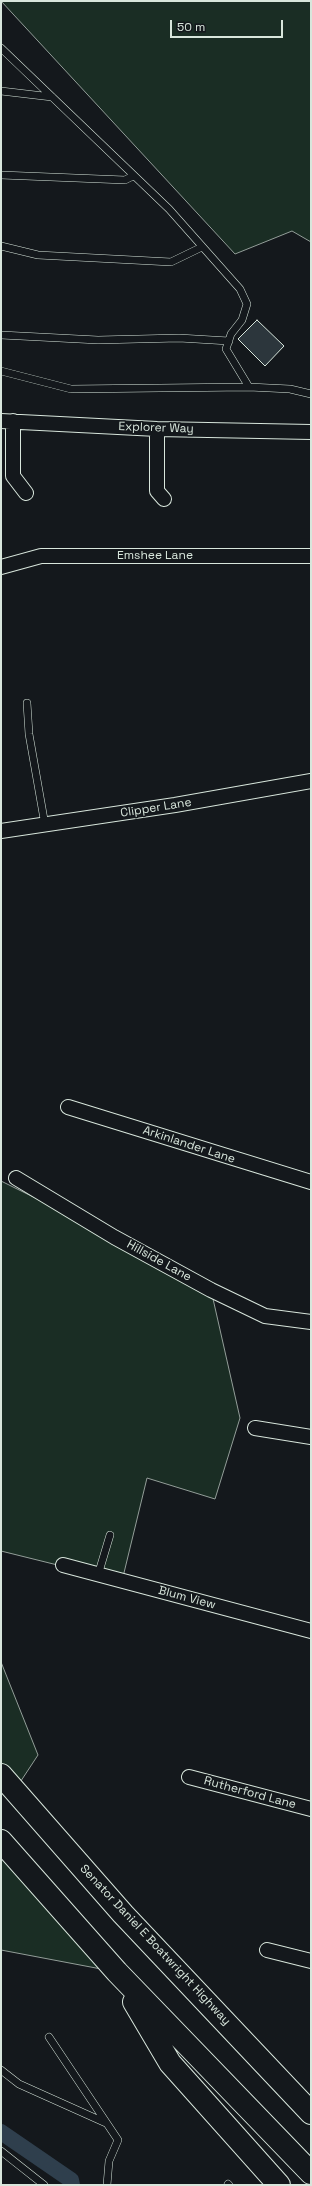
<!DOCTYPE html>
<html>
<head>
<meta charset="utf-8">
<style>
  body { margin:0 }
  #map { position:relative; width:312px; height:2186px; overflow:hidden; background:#14181c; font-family:"Space Grotesk",sans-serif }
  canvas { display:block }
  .frame { position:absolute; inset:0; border:2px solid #d8e6dc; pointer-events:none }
  .scale { position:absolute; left:170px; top:20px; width:113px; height:18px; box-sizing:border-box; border:2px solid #d8e6dc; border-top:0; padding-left:5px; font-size:12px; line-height:14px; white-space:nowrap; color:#d8e6dc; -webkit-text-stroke:3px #14181c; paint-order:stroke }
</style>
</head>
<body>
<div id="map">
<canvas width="312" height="2186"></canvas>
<div class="frame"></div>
<div class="scale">50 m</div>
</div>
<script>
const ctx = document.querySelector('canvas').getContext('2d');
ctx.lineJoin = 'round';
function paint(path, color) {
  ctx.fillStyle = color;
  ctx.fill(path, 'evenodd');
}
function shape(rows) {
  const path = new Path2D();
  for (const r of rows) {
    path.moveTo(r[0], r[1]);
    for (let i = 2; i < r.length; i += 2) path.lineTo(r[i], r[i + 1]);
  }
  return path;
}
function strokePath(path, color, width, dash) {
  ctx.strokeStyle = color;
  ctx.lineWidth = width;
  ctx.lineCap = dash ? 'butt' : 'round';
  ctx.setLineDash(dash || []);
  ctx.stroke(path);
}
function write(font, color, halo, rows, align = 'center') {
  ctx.font = font + ' "Space Grotesk",sans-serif';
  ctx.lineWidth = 3;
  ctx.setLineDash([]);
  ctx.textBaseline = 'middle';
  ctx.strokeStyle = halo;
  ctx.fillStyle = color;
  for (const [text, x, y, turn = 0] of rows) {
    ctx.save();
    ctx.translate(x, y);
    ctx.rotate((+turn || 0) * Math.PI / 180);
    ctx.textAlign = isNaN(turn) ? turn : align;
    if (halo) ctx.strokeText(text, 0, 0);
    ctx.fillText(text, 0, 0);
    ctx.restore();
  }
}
const green = shape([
  [1,1,311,1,311,242,292,231,235,254,1,1],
  [1,1181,114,1237,211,1290,240,1418,215,1499,147,1478,122,1581,1,1551,1,1181],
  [1,1662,38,1755,15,1790,1,1775,1,1662],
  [1,1841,117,1972,1,1950,1,1841]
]);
const canal = shape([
  [1,2132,71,2180,72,2185]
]);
const building = shape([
  [257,320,284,346,265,366,238,339,257,320]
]);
const lane = shape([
  [1,48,169,209,240,289,247,304,242,320,231,334,226,349,249,387],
  [1,91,52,97],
  [1,175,125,180,133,176],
  [1,246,38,255,171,262,202,247],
  [1,335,98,340,179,338,229,341],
  [1,371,71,389,249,387,290,389,311,394],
  [27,703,29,734,45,825],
  [98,1575,110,1535],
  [49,2037,118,2140,109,2161,107,2185],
  [1,2070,19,2084,106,2123],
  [1,2151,44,2185],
  [228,2184,229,2185]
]);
const street = shape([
  [1,421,157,429,311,432],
  [13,421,13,476,26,493],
  [157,429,157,491,164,499],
  [1,567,41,556,311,556],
  [1,831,175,805,311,781],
  [68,1107,311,1182],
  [16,1178,114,1237,211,1290,265,1316,311,1322],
  [255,1428,311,1437],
  [63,1565,311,1631],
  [189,1777,311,1809],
  [267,1950,311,1961]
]);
const highway = shape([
  [1,1775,123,1914,311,2113],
  [1,1841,117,1972,311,2173],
  [134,2002,170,2063,279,2185]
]);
const streetNames = [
  ["Explorer Way",156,428,2],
  ["Emshee Lane",155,556],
  ["Clipper Lane",156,808,-9],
  ["Arkinlander Lane",189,1145,18],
  ["Hillside Lane",159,1261,29],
  ["Blum View",187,1598,15],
  ["Rutherford Lane",250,1793,15],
  ["Senator Daniel E Boatwright Highway",155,1945,47]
];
paint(green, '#1a2d24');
strokePath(green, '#939e99', 1);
strokePath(canal, '#2f3f4d', 16);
paint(building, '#2c363c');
strokePath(building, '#d8e6dc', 1);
strokePath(lane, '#d8e6dc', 8);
strokePath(street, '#d8e6dc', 16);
strokePath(highway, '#d8e6dc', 24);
strokePath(lane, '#14181c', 7);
strokePath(street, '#14181c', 14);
strokePath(highway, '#14181c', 22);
write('12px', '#d8e6dc', '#14181c', streetNames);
</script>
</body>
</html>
